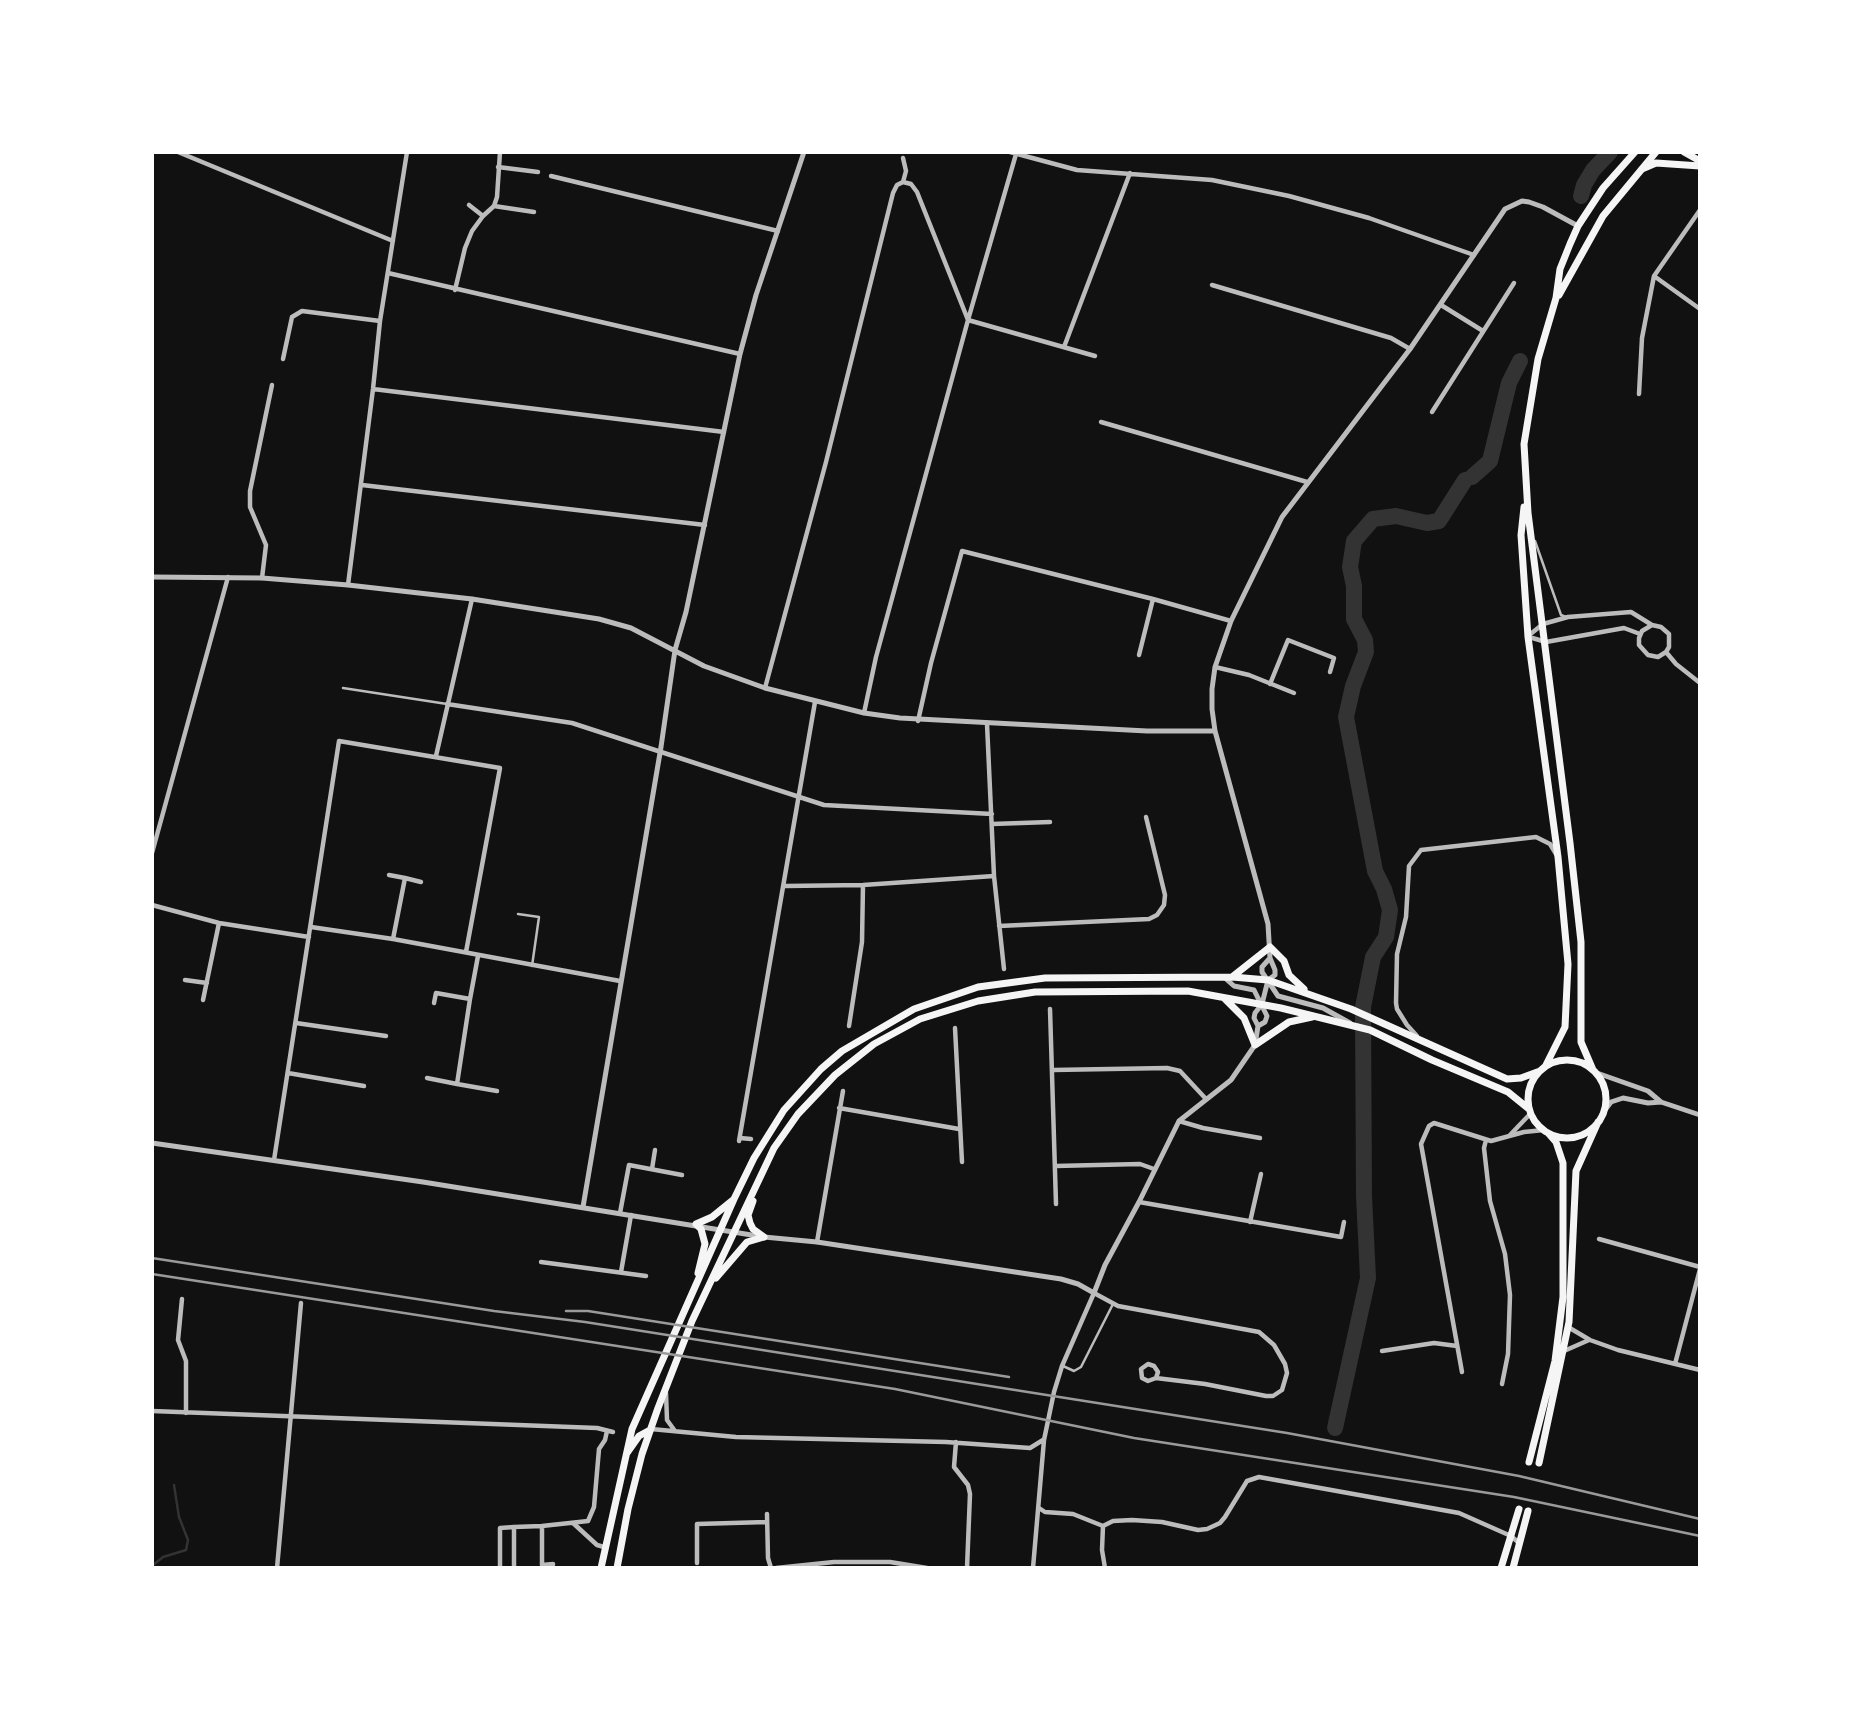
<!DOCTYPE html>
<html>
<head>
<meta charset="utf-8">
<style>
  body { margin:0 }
  #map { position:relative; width:1852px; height:1720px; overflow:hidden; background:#111; font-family:Roboto,sans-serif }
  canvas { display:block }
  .frame { position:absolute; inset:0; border:154px solid #fff; pointer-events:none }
</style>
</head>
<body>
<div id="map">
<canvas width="1852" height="1720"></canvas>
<div class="frame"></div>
</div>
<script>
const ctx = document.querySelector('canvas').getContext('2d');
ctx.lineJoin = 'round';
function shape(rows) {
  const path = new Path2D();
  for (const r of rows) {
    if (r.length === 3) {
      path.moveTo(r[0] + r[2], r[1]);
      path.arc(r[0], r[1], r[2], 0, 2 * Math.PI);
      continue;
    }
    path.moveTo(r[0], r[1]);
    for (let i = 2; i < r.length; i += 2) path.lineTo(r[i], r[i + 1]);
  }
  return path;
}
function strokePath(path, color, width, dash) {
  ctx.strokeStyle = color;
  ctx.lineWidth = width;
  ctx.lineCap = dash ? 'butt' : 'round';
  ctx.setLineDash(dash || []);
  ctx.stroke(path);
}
const stream = shape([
  [152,1566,163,1557,186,1550,188,1540,179,1517,174,1485]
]);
const river = shape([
  [1581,196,1584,185,1593,170,1610,152],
  [1472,477,1490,461,1509,383,1520,361],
  [1335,1428,1368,1278,1364,1196,1363,1007,1373,957,1386,937,1390,910,1384,889,1375,871,1346,717,1353,686,1366,652,1365,640,1354,619,1354,586,1350,567,1354,541,1373,519,1396,516,1427,523,1439,521,1465,480]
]);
const service = shape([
  [1535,541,1561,615,1566,617],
  [343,688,447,704],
  [518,914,539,917,532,966],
  [1063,1366,1074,1371,1081,1367,1113,1304]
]);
const minor = shape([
  [178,152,393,241],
  [1010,152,1077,170,1212,180,1289,196,1369,218,1474,255],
  [903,158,906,171,903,182],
  [498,167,538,172],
  [551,176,778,231],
  [903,182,911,184,917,192,968,320,1095,356],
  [469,205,483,216],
  [494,206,534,212],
  [388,273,740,354],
  [1654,276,1700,309],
  [1212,285,1391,338,1410,349],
  [455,290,465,248,472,231,483,216,494,206,497,197,500,152],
  [1441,305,1483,331],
  [1064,347,1130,173],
  [283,359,292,317,302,311,380,321],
  [373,389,724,432],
  [1639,394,1642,338,1654,276,1700,210],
  [1432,412,1514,283],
  [1101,422,1307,482],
  [362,485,705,525],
  [262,578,266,545,250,507,250,491,272,385],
  [348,585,373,389,380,321,407,152],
  [1528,636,1543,624,1568,617,1631,612,1652,625,1661,627,1669,634,1669,647,1666,652,1658,657,1648,655,1639,645,1639,638,1642,631,1652,625],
  [1529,637,1546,642,1624,628,1640,634],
  [1666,652,1676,664,1700,683],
  [1139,655,1153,599],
  [1215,667,1249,675,1294,693],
  [1270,684,1288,640,1334,658,1330,672],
  [765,688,826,462,893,193,897,185,903,182],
  [447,704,572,723,824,805,992,814],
  [864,713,876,657,968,320,1016,154],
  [918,721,931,663,962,551,1153,599,1231,621],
  [987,724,994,876,1004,969],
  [436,756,472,599],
  [992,824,1050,822],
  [152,853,228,577],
  [389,875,405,878,393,939],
  [405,878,421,882],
  [785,886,863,885,994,876],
  [152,905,219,923,309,937],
  [999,926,1149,919,1157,915,1164,905,1165,895,1146,817],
  [311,927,393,939,620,981],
  [185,980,207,983],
  [470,999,457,1084,497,1091],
  [203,1000,219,923],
  [434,1003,436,993,470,999,478,956],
  [1050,1009,1056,1204],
  [296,1023,386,1036],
  [849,1026,862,942,863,885],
  [955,1028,962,1162],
  [1417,1036,1407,1025,1397,1009,1396,1003,1397,954,1406,917,1409,866,1421,850,1536,837,1550,844,1556,854],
  [1053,1070,1167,1068,1180,1071,1206,1099],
  [288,1073,364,1086],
  [427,1078,457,1084],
  [839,1108,959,1129],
  [1179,1121,1203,1128,1260,1138],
  [1510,1135,1531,1113],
  [740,1138,751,1139],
  [1486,1140,1484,1148,1490,1201,1505,1254,1510,1295,1508,1354,1502,1384],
  [739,1141,815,702],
  [274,1160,339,741,500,768,466,952],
  [1055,1166,1140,1164,1154,1169],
  [652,1169,655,1150],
  [1139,1202,1341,1237,1344,1222],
  [620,1213,629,1165,682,1175],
  [1250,1222,1261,1174],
  [1599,1239,1700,1267],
  [817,1242,843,1091],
  [541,1262,646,1276],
  [621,1272,631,1215],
  [182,1299,178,1340,186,1361,186,1413],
  [1568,1327,1590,1340,1618,1350,1700,1370],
  [1382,1351,1434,1343,1457,1346],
  [1564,1351,1589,1340],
  [1675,1364,1700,1269],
  [1462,1372,1421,1144,1429,1126,1434,1123,1491,1141,1524,1132,1544,1130],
  [666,1393,667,1420,675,1431],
  [152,1411,597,1428,613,1432],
  [651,1429,736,1437,946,1442,1030,1448,1043,1440],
  [956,1442,954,1467,968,1485,970,1494,967,1568],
  [1039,1508,1045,1512,1073,1514,1103,1526],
  [767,1514,768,1558,771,1568],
  [573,1523,597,1545,604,1547],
  [542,1526,588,1521,594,1507,599,1449,605,1440,607,1431],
  [1103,1526,1113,1521,1132,1520,1162,1522,1198,1530,1207,1529,1220,1523,1225,1517,1247,1481,1259,1477,1459,1513,1511,1536,1519,1543],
  [1103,1526,1102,1550,1105,1568],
  [514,1527,542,1526,542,1565,553,1564,552,1568],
  [697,1563,697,1524,767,1522],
  [277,1568,301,1303],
  [500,1568,500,1528,514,1527,514,1568],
  [776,1568,834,1562,890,1562,927,1568],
  [1033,1568,1044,1440,1054,1392,1062,1366,1094,1293,1118,1306,1259,1332,1274,1345,1285,1364,1287,1373,1282,1390,1273,1396,1266,1396,1205,1384,1156,1378,1148,1381,1142,1378,1141,1369,1148,1364,1154,1366,1158,1372,1156,1378]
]);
const tertiary = shape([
  [152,577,262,578,348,585,472,599,599,619,631,628,704,666,765,688,864,713,900,718,1147,731,1215,731],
  [1270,958,1262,967,1262,972,1278,996,1323,1008,1350,1023],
  [1225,978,1234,986,1254,990,1267,1016,1265,1022,1258,1026],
  [1597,1073,1648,1091,1661,1102,1700,1115],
  [1602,1114,1611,1102,1623,1098,1648,1103,1661,1102],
  [152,1143,423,1182,764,1237,817,1242,1061,1279,1078,1284,1094,1293,1105,1265,1139,1202,1179,1121,1231,1080,1255,1045,1258,1026,1254,1018,1255,1013,1262,1004,1268,980,1275,975,1275,970,1270,958,1268,924,1215,731,1212,709,1212,689,1215,667,1231,621,1282,517,1410,349,1505,209,1522,201,1529,202,1543,207,1578,226],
  [583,1207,661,747,675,650,686,612,740,354,756,295,804,152]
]);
const primary = shape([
  [1684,152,1700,161],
  [1642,169,1656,163,1700,166],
  [1559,295,1603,216,1656,152],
  [1524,507,1521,535,1528,637,1558,857,1568,964,1565,1027,1546,1065],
  [1232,977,1270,947,1284,961,1289,975,1304,989],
  [1225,999,1244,1018,1255,1045,1289,1022,1312,1017],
  [1567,1099,39],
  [1593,1070,1581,1042,1581,942,1570,843,1528,513,1524,444,1538,359,1556,298,1560,269,1570,244,1578,226,1603,188,1635,152],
  [753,1201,748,1215,750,1223,753,1229,764,1237],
  [698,1273,705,1244,701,1229,696,1224,712,1217,733,1200],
  [716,1278,747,1242,764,1237],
  [627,1453,639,1436,650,1430],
  [1529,1462,1555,1361,1563,1297,1563,1163,1556,1142,1549,1134],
  [1539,1463,1569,1322,1576,1171,1598,1122],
  [601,1568,632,1429,734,1199,754,1158,784,1110,821,1069,842,1051,914,1009,978,987,1045,978,1232,977,1268,980,1351,1009,1507,1079,1521,1078,1540,1071],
  [617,1568,628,1509,642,1454,658,1408,692,1321,774,1148,798,1114,835,1075,874,1044,920,1019,978,1001,1035,992,1188,991,1281,1008,1370,1030,1432,1060,1508,1092,1529,1109],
  [1501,1568,1519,1509],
  [1513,1568,1528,1511]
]);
const rail = shape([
  [152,1258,494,1311,585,1322,1287,1433,1519,1476,1700,1519],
  [152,1274,895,1389,1134,1438,1514,1497,1700,1536],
  [566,1311,588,1311,1009,1377]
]);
strokePath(stream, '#333', 2.5);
strokePath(river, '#333', 16);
strokePath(service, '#bcbcbc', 2.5);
strokePath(minor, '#bcbcbc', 4.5);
strokePath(tertiary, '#bcbcbc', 5);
strokePath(primary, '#f5f5f5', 7);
strokePath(rail, '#9a9a9a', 2.5);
</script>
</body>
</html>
